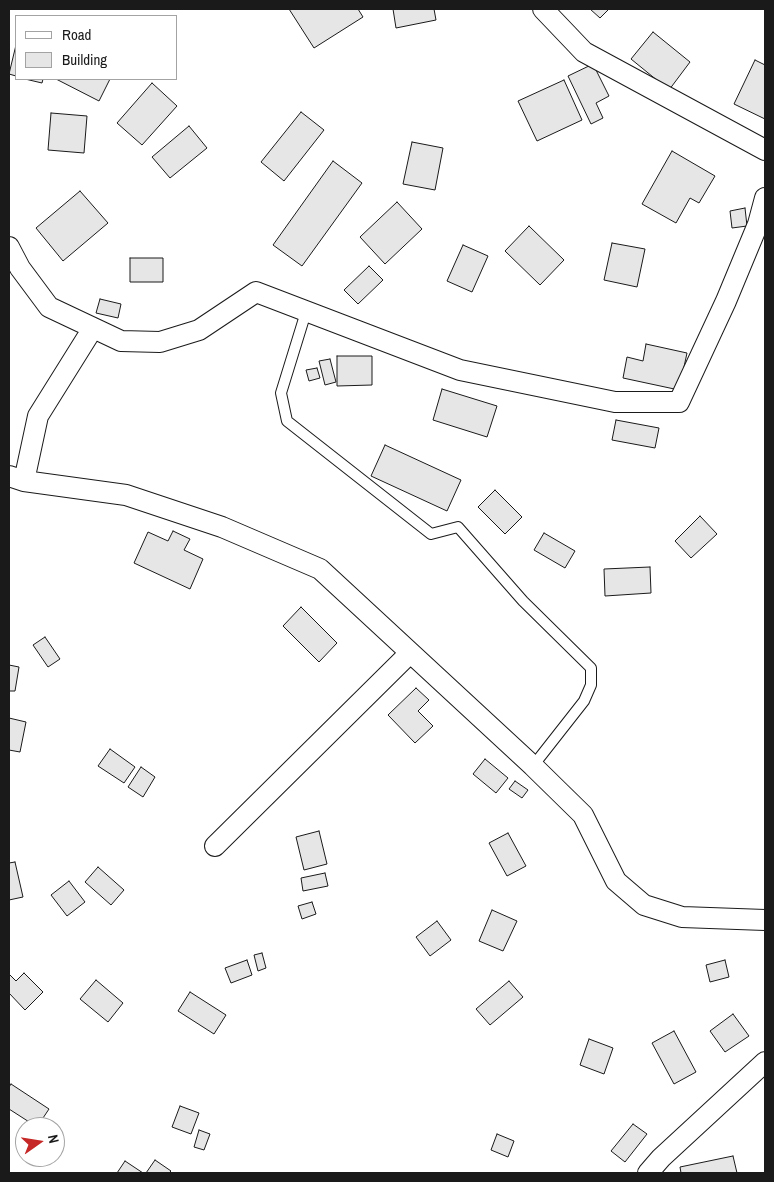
<!DOCTYPE html>
<html>
<head>
<meta charset="utf-8">
<style>
  body { margin:0 }
  #map { position:relative; width:774px; height:1182px; overflow:hidden; background:#fff; font-family:"Archivo Narrow",sans-serif }
  canvas { display:block }
  .frame { position:absolute; inset:0; border:10px solid #1a1a1a; pointer-events:none }
  .legend { position:absolute; left:15px; top:15px; width:162px; height:65px; box-sizing:border-box; background:#fff; border:1px solid #a3a3a3; margin:0; padding:6px 9px; list-style:none; font-size:15px; color:#1a1a1a }
  .legend li { display:flex; align-items:center; gap:10px; height:25px }
  .legend b { width:25px; border:1px solid #a3a3a3 }
  .north { position:absolute; left:15px; top:1117px; width:50px; height:50px; box-sizing:border-box; background:#fff; border:1px solid #a3a3a3; border-radius:50%; rotate:77deg; font-size:14px; font-weight:700; line-height:20px; text-align:center; color:#1a1a1a }
  .north::after { content:''; display:block; margin:auto; width:18px; height:22px; background:#c62828; clip-path:polygon(50% 0,100% 100%,50% 72%,0 100%) }
</style>
</head>
<body>
<div id="map">
<canvas width="774" height="1182"></canvas>
<div class="frame"></div>
<ul class="legend">
<li><b style="height:6px;background:#fff"></b>Road</li>
<li><b style="height:14px;background:#e6e6e6"></b>Building</li>
</ul>
<div class="north">N</div>
</div>
<script>
const ctx = document.querySelector('canvas').getContext('2d');
ctx.lineJoin = 'round';
function paint(path, color) {
  ctx.fillStyle = color;
  ctx.fill(path, 'evenodd');
}
function shape(rows) {
  const path = new Path2D();
  for (const r of rows) {
    path.moveTo(r[0], r[1]);
    for (let i = 2; i < r.length; i += 2) path.lineTo(r[i], r[i + 1]);
  }
  return path;
}
function strokePath(path, color, width, dash) {
  ctx.strokeStyle = color;
  ctx.lineWidth = width;
  ctx.lineCap = dash ? 'butt' : 'round';
  ctx.setLineDash(dash || []);
  ctx.stroke(path);
}
const building = shape([
  [289,9,358,9,363,17,314,48,289,9],
  [393,9,434,9,436,20,396,28,393,9],
  [590,9,609,9,600,18,590,9],
  [653,32,690,62,669,90,631,59,653,32],
  [16,45,16,76,9,74,16,45],
  [755,60,765,65,765,119,734,104,755,60],
  [593,64,609,96,596,103,603,118,591,124,568,76,593,64],
  [25,79,43,79,42,83,25,79],
  [56,79,110,79,99,101,56,79],
  [564,80,582,120,537,141,518,101,564,80],
  [152,83,177,106,142,145,117,123,152,83],
  [301,112,324,130,284,181,261,162,301,112],
  [51,113,87,116,84,153,48,150,51,113],
  [189,126,207,148,170,178,152,157,189,126],
  [412,142,443,148,435,190,403,184,412,142],
  [672,151,715,176,699,203,690,198,676,223,642,204,672,151],
  [333,161,362,183,302,266,273,245,333,161],
  [80,191,108,223,63,261,36,228,80,191],
  [397,202,422,229,385,264,360,237,397,202],
  [745,208,747,226,732,228,730,211,745,208],
  [529,226,564,260,540,285,505,251,529,226],
  [612,243,645,249,637,287,604,280,612,243],
  [463,245,488,256,472,292,447,281,463,245],
  [130,258,163,258,163,282,130,282,130,258],
  [369,266,383,280,358,304,344,290,369,266],
  [100,299,121,304,118,318,96,313,100,299],
  [646,344,687,353,679,390,623,378,627,357,643,361,646,344],
  [337,356,372,356,372,385,337,386,337,356],
  [330,359,336,382,325,385,319,361,330,359],
  [317,368,320,378,309,381,306,370,317,368],
  [442,389,497,406,487,437,433,420,442,389],
  [616,420,659,428,655,448,612,440,616,420],
  [385,445,461,480,447,511,371,476,385,445],
  [495,490,522,517,505,534,478,507,495,490],
  [700,516,717,534,691,558,675,541,700,516],
  [173,531,190,539,184,550,203,559,190,589,134,563,148,532,168,541,173,531],
  [544,533,575,551,565,568,534,550,544,533],
  [650,567,651,593,605,596,604,569,650,567],
  [301,607,337,643,319,662,283,626,301,607],
  [45,637,60,659,48,667,33,645,45,637],
  [9,665,19,667,15,691,9,691,9,665],
  [416,688,429,700,418,711,433,726,415,743,388,715,416,688],
  [9,718,26,722,20,752,9,750,9,718],
  [110,749,135,767,124,783,98,766,110,749],
  [485,759,508,778,496,793,473,774,485,759],
  [141,767,155,777,143,797,128,787,141,767],
  [515,781,528,790,522,798,509,789,515,781],
  [319,831,327,864,304,870,296,837,319,831],
  [508,833,526,866,507,876,489,843,508,833],
  [15,862,23,897,9,900,9,863,15,862],
  [98,867,124,890,111,905,85,882,98,867],
  [325,873,328,886,303,891,301,878,325,873],
  [69,881,85,902,67,916,51,895,69,881],
  [312,902,316,914,302,919,298,906,312,902],
  [492,910,517,921,503,951,479,941,492,910],
  [437,921,451,940,430,956,416,937,437,921],
  [262,953,266,968,258,971,254,955,262,953],
  [247,960,252,975,231,983,225,968,247,960],
  [725,960,729,977,710,982,706,965,725,960],
  [24,973,43,992,25,1010,9,993,9,974,16,981,24,973],
  [96,980,123,1003,108,1022,80,999,96,980],
  [509,981,523,997,490,1025,476,1009,509,981],
  [190,992,226,1015,214,1034,178,1011,190,992],
  [733,1014,749,1036,725,1052,710,1031,733,1014],
  [674,1031,696,1072,674,1084,652,1043,674,1031],
  [589,1039,613,1048,604,1074,580,1065,589,1039],
  [11,1084,49,1109,37,1127,9,1109,9,1087,11,1084],
  [180,1106,199,1113,191,1134,172,1127,180,1106],
  [633,1124,647,1134,625,1162,611,1151,633,1124],
  [199,1130,210,1134,204,1150,194,1147,199,1130],
  [497,1134,514,1141,508,1157,491,1150,497,1134],
  [733,1156,737,1173,681,1173,680,1167,733,1156],
  [155,1160,171,1171,169,1173,146,1173,155,1160],
  [125,1161,143,1173,117,1173,125,1161]
]);
const lane = shape([
  [306,312,281,393,287,421,431,534,458,527,523,601,591,668,591,685,584,701,533,766]
]);
const street = shape([
  [543,9,584,52,765,150],
  [9,247,20,268,49,307,121,341,160,342,199,330,256,292,460,370,615,402,679,402,726,301,758,224,765,198],
  [9,476,24,481,126,495,222,527,320,569,533,766,583,815,616,881,644,905,682,917,765,920],
  [24,481,38,416,93,328],
  [215,846,410,653],
  [648,1173,661,1158,765,1062]
]);
paint(building, '#e6e6e6');
strokePath(building, '#1a1a1a', 1);
strokePath(lane, '#1a1a1a', 12);
strokePath(street, '#1a1a1a', 22);
strokePath(lane, '#fff', 10);
strokePath(street, '#fff', 20);
</script>
</body>
</html>
